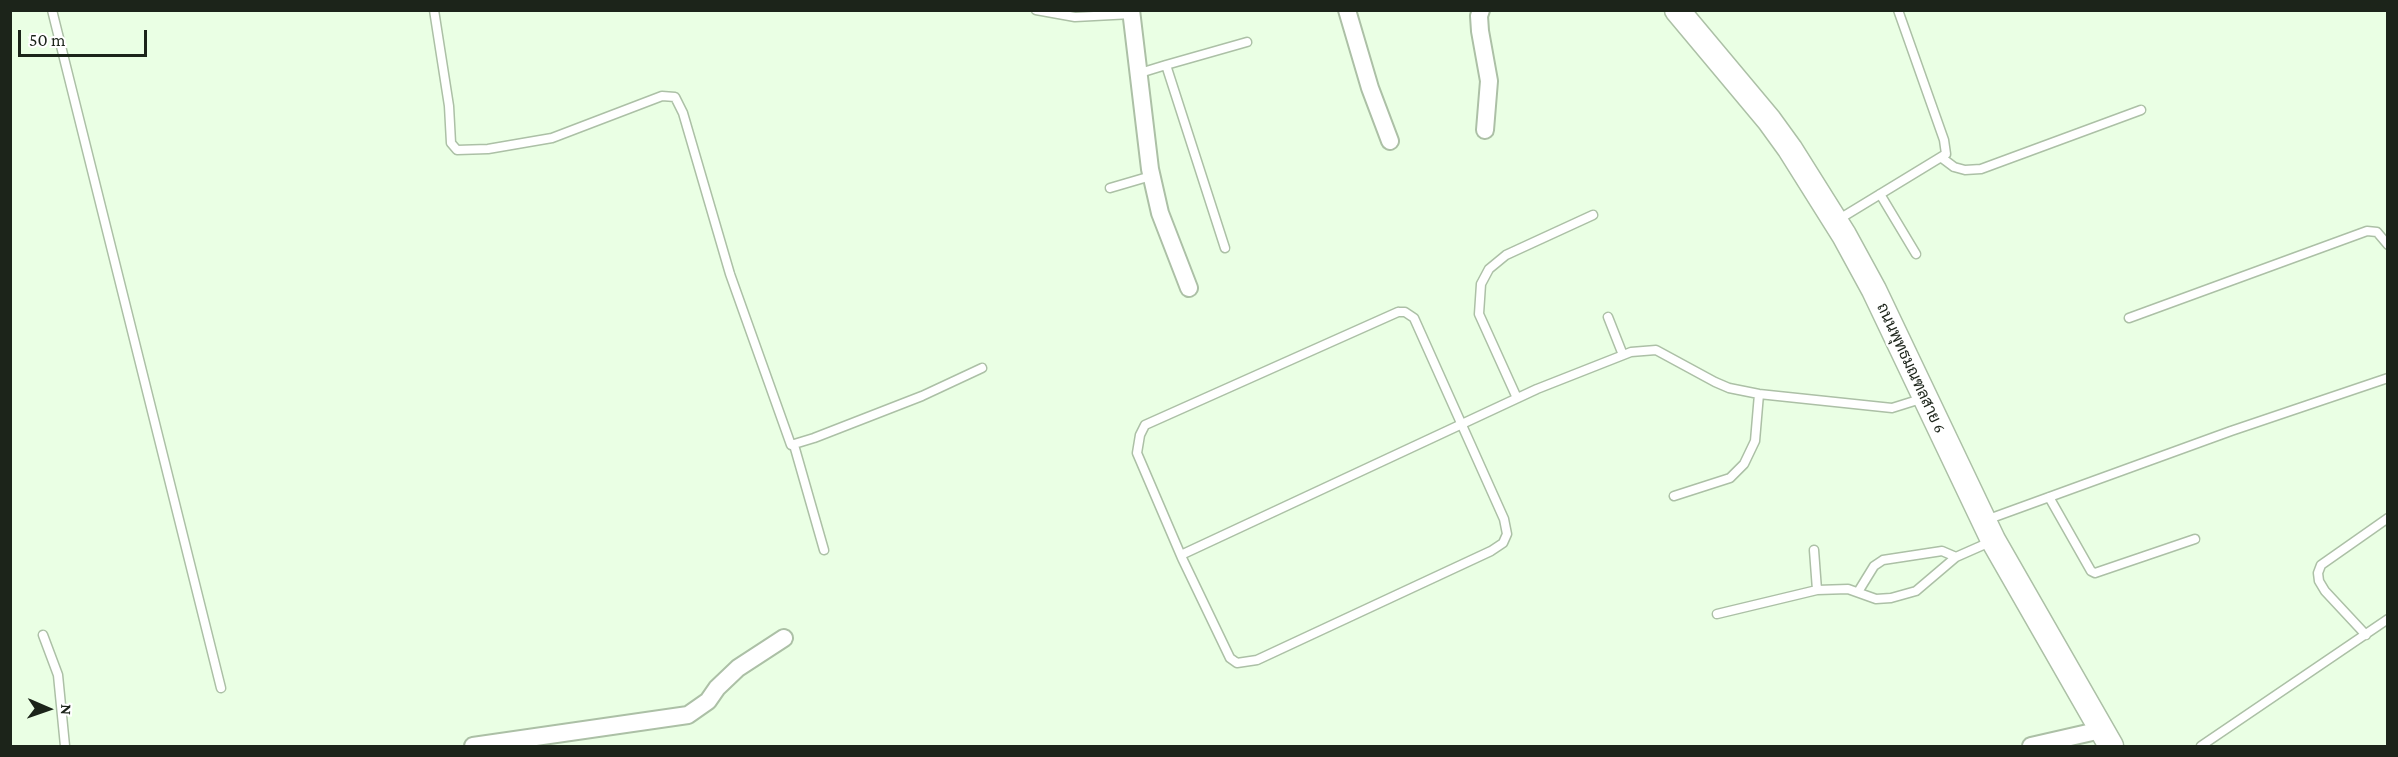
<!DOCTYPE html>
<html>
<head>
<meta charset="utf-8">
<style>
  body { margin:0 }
  #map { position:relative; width:2398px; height:757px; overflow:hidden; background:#eaffe4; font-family:"Crimson Pro",serif }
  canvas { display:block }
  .frame { position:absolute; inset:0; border:12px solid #1c241a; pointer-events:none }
  .north { position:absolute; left:18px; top:679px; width:60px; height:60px; -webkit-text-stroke:4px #fff; paint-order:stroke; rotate:92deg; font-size:16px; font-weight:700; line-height:24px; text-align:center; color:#1c241a }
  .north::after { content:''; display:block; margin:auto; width:21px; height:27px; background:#1c241a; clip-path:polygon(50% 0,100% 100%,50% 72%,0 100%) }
  .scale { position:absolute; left:18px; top:30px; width:129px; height:27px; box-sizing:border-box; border:3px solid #1c241a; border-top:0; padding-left:8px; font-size:18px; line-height:21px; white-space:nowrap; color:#1c241a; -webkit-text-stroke:4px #fff; paint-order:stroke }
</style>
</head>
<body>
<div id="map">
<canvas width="2398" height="757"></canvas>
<div class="frame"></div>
<div class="north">N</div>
<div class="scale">50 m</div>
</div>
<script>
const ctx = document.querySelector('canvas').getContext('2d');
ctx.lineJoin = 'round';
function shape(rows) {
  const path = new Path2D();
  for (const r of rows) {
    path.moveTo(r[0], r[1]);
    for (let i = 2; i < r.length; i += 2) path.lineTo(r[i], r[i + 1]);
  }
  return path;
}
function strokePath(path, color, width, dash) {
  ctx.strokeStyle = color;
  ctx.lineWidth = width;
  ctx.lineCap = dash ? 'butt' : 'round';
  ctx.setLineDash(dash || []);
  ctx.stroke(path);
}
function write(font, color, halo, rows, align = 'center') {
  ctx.font = font + ' "Crimson Pro",Sarabun,serif';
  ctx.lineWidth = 5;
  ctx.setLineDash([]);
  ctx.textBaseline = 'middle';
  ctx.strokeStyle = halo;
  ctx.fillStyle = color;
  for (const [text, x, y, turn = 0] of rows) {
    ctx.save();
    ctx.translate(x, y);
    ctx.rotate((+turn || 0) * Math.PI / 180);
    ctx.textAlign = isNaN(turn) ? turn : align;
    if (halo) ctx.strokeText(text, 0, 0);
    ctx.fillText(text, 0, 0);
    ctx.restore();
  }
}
const service = shape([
  [52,10,221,688],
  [434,10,449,106,451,143,457,150,488,149,552,138,662,96,675,97,683,113,730,274,791,445,814,438,922,396,982,368],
  [1036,10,1075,17,1132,14],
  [1166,65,1247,42],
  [1140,73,1166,65,1225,248],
  [1942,158,1954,167,1965,170,1981,169,2141,110],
  [1110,188,1151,176],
  [1880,194,1916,254],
  [1836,221,1946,154,1944,140,1898,10],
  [1398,312,1405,312,1414,318,1504,519,1507,534,1503,543,1491,551,1257,660,1237,663,1230,658,1182,558,1137,453,1140,435,1145,425,1398,312],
  [1608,317,1623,355],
  [2129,318,2367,231,2377,232,2388,245],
  [1517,398,1479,314,1481,284,1489,269,1506,255,1593,215],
  [794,445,824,550],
  [1674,496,1730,478,1744,464,1755,441,1759,394],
  [2049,497,2091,571,2095,573,2195,539],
  [1986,520,2231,431,2388,378],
  [1814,550,1817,590],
  [1181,555,1537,389,1631,352,1656,350,1715,382,1729,388,1759,394,1892,408,1924,398],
  [1858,592,1874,566,1883,560,1942,551,1956,557],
  [1717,614,1817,590,1848,589,1876,599,1891,598,1916,591,1956,557,1990,542],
  [43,635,58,675,65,746],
  [2366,635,2325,591,2319,581,2318,573,2321,565,2388,518],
  [2201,746,2388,619]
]);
const minor = shape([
  [1131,10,1150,169,1160,213,1189,288],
  [1347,10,1370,88,1390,141],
  [1481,10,1479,16,1480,31,1489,81,1485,130],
  [473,746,688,715,708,701,717,688,738,668,784,638],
  [2031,746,2101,730]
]);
const secondary = shape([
  [1677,10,1769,120,1790,149,1844,235,1874,290,1993,540,2111,746]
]);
const streetNames = [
  ["ถนนพุทธมณฑลสาย 6",1911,368,65]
];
strokePath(service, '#acc0a6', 11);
strokePath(minor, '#acc0a6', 20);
strokePath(secondary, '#acc0a6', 27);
strokePath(service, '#fff', 8);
strokePath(minor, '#fff', 16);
strokePath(secondary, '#fff', 24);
write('16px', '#1c241a', '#fff', streetNames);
</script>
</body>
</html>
